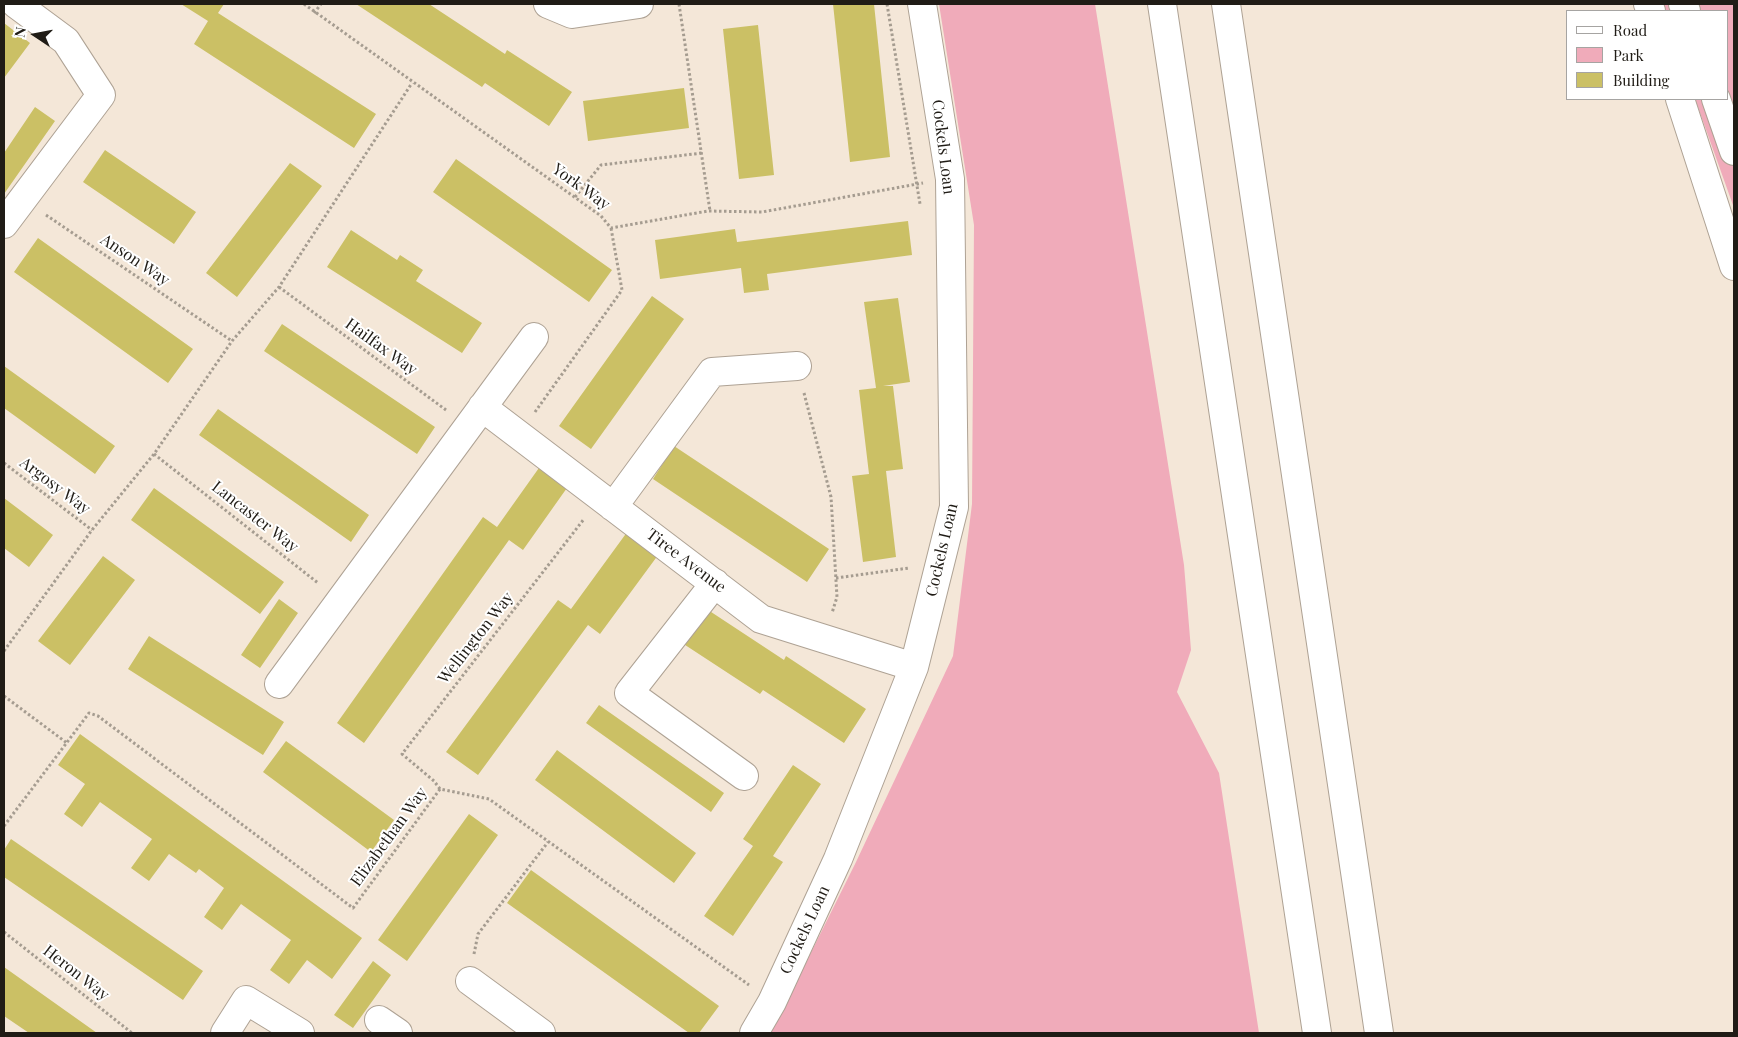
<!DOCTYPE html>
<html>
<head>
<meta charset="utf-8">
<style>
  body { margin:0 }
  #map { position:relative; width:1738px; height:1037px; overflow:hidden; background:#f4e7d8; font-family:"Playfair Display",serif }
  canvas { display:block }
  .frame { position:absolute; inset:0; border:5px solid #201c16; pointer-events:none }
  .legend { position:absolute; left:1566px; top:10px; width:162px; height:90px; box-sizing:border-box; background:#fff; border:1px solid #a6a4a2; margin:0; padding:6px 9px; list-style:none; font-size:15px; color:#201c16 }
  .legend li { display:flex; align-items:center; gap:10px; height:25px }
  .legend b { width:25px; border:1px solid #a6a4a2 }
  .north { position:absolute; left:10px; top:10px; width:50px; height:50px; -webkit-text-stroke:4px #fff; paint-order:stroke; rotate:281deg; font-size:14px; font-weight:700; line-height:20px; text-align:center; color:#201c16 }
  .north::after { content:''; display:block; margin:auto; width:18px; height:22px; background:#201c16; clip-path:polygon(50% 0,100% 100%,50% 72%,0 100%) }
</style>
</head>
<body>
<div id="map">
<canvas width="1738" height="1037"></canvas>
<div class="frame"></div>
<ul class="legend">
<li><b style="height:6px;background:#fff"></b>Road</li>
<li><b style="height:14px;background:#f0abba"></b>Park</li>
<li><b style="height:14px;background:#cbc065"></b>Building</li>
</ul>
<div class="north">N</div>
</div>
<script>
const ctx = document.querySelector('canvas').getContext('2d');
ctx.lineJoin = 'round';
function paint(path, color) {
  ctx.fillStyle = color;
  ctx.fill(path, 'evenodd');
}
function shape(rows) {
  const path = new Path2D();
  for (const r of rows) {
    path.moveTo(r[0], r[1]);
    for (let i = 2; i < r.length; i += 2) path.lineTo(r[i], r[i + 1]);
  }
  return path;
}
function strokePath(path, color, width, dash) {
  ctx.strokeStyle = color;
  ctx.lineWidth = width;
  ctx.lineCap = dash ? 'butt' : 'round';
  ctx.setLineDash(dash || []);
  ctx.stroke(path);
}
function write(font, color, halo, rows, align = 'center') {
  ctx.font = font + ' "Playfair Display",serif';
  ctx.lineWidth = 4;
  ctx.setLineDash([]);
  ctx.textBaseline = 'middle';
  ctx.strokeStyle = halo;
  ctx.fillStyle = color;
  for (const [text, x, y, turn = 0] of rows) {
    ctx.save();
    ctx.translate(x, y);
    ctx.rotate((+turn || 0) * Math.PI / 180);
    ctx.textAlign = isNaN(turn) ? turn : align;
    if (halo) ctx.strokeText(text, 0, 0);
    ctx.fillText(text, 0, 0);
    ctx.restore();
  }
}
const green = shape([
  [939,4,1095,4,1184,565,1191,650,1177,692,1219,773,1259,1033,771,1033,856,862,953,656,972,504,974,225],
  [1661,4,1734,4,1734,208,1695,99,1727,99,1727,11,1663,11]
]);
const building = shape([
  [181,4,224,4,218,13,376,114,354,148,194,44,208,21],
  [356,4,429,4,505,54,507,50,572,92,549,126,485,83,482,87],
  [833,4,874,4,890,157,850,162],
  [4,23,30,43,4,78],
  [758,25,774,175,739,179,723,29],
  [684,88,689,128,588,141,583,101],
  [35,107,55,121,4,194,4,153],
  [105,150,196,212,174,244,83,182],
  [456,159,612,270,589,302,433,192],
  [290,163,322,186,237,297,206,273],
  [908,221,912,255,767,274,769,290,744,293,741,268,660,279,655,240,735,229,737,242],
  [351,230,397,260,400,255,423,270,416,281,482,323,462,353,327,267],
  [38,238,193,349,168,383,14,272],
  [652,296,684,319,591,449,559,426],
  [898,298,910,382,883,386,893,386,903,469,886,471,896,557,863,562,852,476,869,474,859,390,876,388,864,302],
  [282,324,435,427,417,454,264,351],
  [4,366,115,446,95,474,4,408],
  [218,409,369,515,351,542,199,435],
  [674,446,829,549,807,582,653,479],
  [546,458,574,478,523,550,509,540,364,743,337,723,483,517,497,527],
  [154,488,284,582,260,614,131,520],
  [4,498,53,535,29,567,4,548],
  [633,524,664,547,600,634,588,625,478,775,446,752,558,600,571,609],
  [103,556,135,580,70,665,38,641],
  [279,599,298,613,260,668,241,655],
  [702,606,784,660,786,656,866,709,844,743,763,690,760,694,679,641],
  [149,636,284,722,263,755,128,669],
  [599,705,724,793,711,812,586,723],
  [80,734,362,938,332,979,307,960,289,984,270,970,291,940,241,904,222,930,204,917,224,888,199,869,196,873,169,854,149,881,131,868,152,839,100,802,82,827,64,814,85,784,58,765],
  [286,741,394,820,371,852,263,772],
  [557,750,696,853,674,883,535,780],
  [793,765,821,784,773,856,783,862,733,936,704,916,753,846,743,839],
  [469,814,498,835,407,961,378,940],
  [11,839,203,971,183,1000,4,877,4,850],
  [531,870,719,1006,699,1033,689,1033,507,903],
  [373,961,391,975,353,1028,334,1015],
  [4,967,97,1033,29,1033,4,1016]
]);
const path = shape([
  [304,4,601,216,611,228,708,211,762,212,923,183],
  [679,4,710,211],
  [887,4,920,204],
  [314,13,321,4],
  [575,197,601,165,702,153],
  [46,215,232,341],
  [279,287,446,410],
  [804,393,831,497,837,597,832,613],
  [535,412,622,290,611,228],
  [154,454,318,583],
  [4,463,92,530],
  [836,578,909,568],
  [4,651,92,530,154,454,232,341,279,287,412,83],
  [4,696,67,743],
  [440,789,434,781,402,754,584,519],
  [4,826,89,713,98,716,353,908,440,789,489,799,749,985],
  [4,932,132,1033],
  [474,954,478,934,548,842]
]);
const minor = shape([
  [548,4,572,14,639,4],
  [1648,4,1651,11],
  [1683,4,1686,11],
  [1680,99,1734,266],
  [1716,99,1734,151],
  [4,224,101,95,66,41,16,4],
  [482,407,761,619,914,667],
  [613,507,712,372,797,366],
  [715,583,629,693,744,776],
  [279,684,534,337],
  [470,981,541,1033],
  [379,1020,398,1033],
  [225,1033,246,1000,300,1033],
  [754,1033,772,1002,838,859,914,667,954,507,950,179,922,4]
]);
const highway = shape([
  [1162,4,1317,1033],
  [1226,4,1379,1033]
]);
const streetNames = [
  ["Cockels Loan",943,147,83],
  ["York Way",581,187,36],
  ["Anson Way",135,260,34],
  ["Hailfax Way",381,347,36],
  ["Argosy Way",55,486,37],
  ["Lancaster Way",255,517,38],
  ["Cockels Loan",942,550,-77],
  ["Tiree Avenue",686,561,37],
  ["Wellington Way",476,638,-52],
  ["Elizabethan Way",389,837,-54],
  ["Cockels Loan",805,930,-65],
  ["Heron Way",76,973,38]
];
paint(green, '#f0abba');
paint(building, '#cbc065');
strokePath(minor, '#aea294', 30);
strokePath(highway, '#aea294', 30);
strokePath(path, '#a59c90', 3, [2.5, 2.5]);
strokePath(minor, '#fff', 28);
strokePath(highway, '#fff', 28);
write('16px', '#201c16', '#fff', streetNames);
</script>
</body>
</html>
